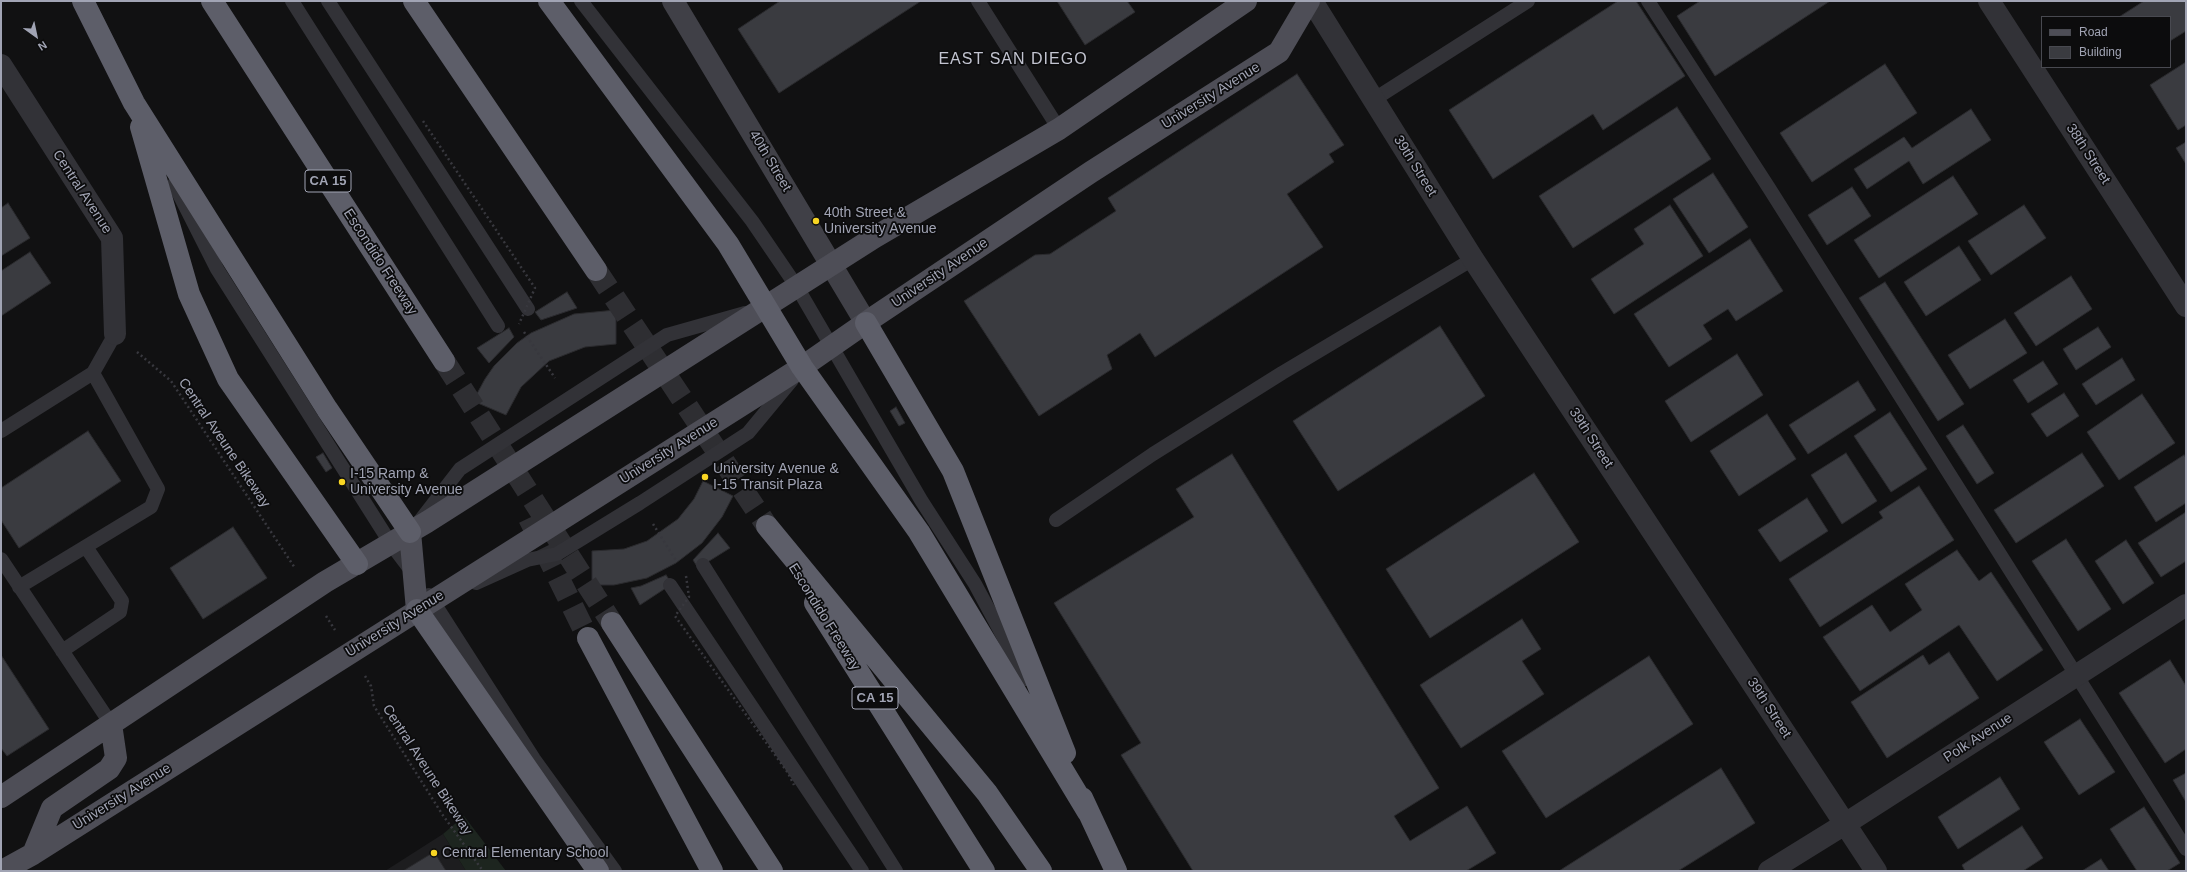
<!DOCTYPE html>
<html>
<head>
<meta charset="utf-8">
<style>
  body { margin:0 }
  #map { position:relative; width:2187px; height:872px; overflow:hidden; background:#111112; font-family:Helvetica,sans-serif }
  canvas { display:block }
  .frame { position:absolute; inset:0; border:2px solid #a1a4b4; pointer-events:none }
  .legend { position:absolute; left:2041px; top:16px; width:130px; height:52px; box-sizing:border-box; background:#0c0c0d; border:1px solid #484950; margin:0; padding:5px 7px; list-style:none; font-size:12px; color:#a1a4b4 }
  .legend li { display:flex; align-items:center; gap:8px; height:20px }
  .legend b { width:20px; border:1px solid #484950 }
  .north { position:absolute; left:16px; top:16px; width:40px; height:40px; -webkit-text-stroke:3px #0c0c0d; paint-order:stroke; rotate:147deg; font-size:11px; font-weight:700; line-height:16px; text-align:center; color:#a1a4b4 }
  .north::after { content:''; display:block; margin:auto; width:14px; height:18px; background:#a1a4b4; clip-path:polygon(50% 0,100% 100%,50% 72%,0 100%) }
</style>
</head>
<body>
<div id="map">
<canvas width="2187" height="872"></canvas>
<div class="frame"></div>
<ul class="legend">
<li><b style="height:5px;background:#4e4e57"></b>Road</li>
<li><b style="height:11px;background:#3a3b40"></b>Building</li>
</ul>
<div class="north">N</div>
</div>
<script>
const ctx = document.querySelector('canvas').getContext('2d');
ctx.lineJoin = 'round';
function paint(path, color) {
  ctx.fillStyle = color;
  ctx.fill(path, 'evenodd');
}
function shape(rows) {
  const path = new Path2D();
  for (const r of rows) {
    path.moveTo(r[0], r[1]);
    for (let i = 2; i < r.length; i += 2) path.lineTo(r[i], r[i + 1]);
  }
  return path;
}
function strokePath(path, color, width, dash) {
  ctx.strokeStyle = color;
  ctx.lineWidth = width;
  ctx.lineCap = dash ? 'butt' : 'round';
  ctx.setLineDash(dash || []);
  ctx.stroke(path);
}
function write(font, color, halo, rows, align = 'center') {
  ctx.font = font + ' Helvetica,sans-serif';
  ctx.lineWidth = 3.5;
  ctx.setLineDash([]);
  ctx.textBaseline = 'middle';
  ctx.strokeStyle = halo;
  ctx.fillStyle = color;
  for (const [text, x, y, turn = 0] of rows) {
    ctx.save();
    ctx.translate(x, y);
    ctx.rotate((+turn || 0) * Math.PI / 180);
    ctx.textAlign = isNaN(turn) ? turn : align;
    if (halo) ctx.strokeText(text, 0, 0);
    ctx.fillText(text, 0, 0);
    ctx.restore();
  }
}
const built = shape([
  [443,834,466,871,385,871]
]);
const green = shape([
  [464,816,506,871,466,871,443,834]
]);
const building = shape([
  [780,1,921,1,779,93,738,29,780,1],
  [1057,1,1127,1,1135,12,1085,45,1057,1],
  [1618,1,1636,1,1685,76,1603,130,1593,114,1493,179,1449,110,1618,1],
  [1700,1,1830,1,1715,76,1677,16,1700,1],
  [2144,1,2186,1,2186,31,2170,41,2170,17,2119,17,2144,1],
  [2186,62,2186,125,2178,130,2150,85,2186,62],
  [1885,64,1917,113,1812,182,1780,133,1885,64],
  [1297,74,1344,145,1329,154,1334,162,1287,194,1323,247,1155,357,1140,333,1107,355,1112,369,1039,416,964,301,1035,255,1050,254,1116,211,1108,198,1297,74],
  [1677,107,1711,159,1573,248,1539,196,1677,107],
  [1971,109,1991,140,1923,184,1909,161,1867,189,1854,169,1904,137,1912,148,1971,109],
  [2186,142,2186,164,2176,148,2186,142],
  [1713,173,1748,227,1709,253,1673,199,1713,173],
  [1953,176,1978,214,1879,278,1854,240,1953,176],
  [1852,187,1871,216,1827,245,1808,215,1852,187],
  [8,203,30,238,1,256,1,208,8,203],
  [1670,205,1703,256,1614,314,1591,279,1644,244,1634,229,1670,205],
  [2024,205,2046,238,1991,275,1968,241,2024,205],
  [1750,239,1783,291,1736,321,1728,309,1703,325,1712,339,1669,367,1634,314,1750,239],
  [1959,246,1981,280,1926,316,1904,282,1959,246],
  [30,252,51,283,1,316,1,271,30,252],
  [2071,276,2092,309,2036,346,2014,313,2071,276],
  [1885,282,1964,404,1938,421,1859,298,1885,282],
  [567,292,577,308,541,320,535,312,567,292],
  [616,310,616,344,585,347,549,361,521,387,506,415,473,401,485,379,494,366,517,343,531,333,574,314,616,310],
  [2005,319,2027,353,1970,389,1948,355,2005,319],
  [1440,326,1485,396,1338,491,1293,421,1440,326],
  [2098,327,2111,347,2076,370,2063,349,2098,327],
  [509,328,514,337,489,363,477,348,509,328],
  [1737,354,1763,395,1691,442,1665,401,1737,354],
  [2122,358,2135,380,2096,405,2082,384,2122,358],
  [2043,361,2058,384,2028,403,2013,380,2043,361],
  [1858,381,1876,410,1808,454,1789,425,1858,381],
  [2064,393,2079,416,2047,437,2031,414,2064,393],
  [2142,394,2175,443,2119,480,2087,432,2142,394],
  [896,407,905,423,899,426,890,411,896,407],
  [1890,412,1927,469,1891,492,1854,436,1890,412],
  [1767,414,1796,459,1739,496,1710,451,1767,414],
  [1963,425,1994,473,1977,484,1946,436,1963,425],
  [88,431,121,481,19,548,1,520,1,488,88,431],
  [323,453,332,468,326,472,316,457,323,453],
  [1846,453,1877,501,1842,524,1811,475,1846,453],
  [2082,453,2104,486,2016,543,1994,510,2082,453],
  [1232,454,1439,788,1394,816,1410,841,1467,806,1496,853,1466,871,1193,871,1121,755,1141,743,1054,603,1194,517,1176,489,1232,454],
  [2184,455,2186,458,2186,503,2156,522,2134,487,2184,455],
  [1534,473,1579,542,1430,638,1386,569,1534,473],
  [703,481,733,496,722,517,702,543,676,563,647,578,614,585,592,585,592,551,624,549,647,541,678,519,694,499,703,481],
  [1919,486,1954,540,1820,627,1789,579,1883,518,1879,512,1919,486],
  [1807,498,1828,531,1780,562,1758,530,1807,498],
  [2186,512,2186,561,2161,577,2138,543,2186,512],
  [233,527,267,578,203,619,170,568,233,527],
  [718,533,730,548,698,568,693,560,718,533],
  [2066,539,2111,609,2078,631,2032,561,2066,539],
  [2126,540,2154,583,2123,604,2095,561,2126,540],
  [1957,550,1979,581,1991,572,2043,650,1997,681,1959,625,1860,691,1823,637,1872,605,1890,632,1922,610,1905,584,1957,550],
  [666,575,672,584,640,605,631,588,641,586,666,575],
  [1522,619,1541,649,1522,661,1544,694,1461,748,1420,685,1522,619],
  [1949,652,1979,698,1887,758,1851,702,1923,655,1929,665,1949,652],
  [1,655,49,729,7,756,1,748,1,655],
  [1649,656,1693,724,1546,818,1502,751,1649,656],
  [2170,660,2186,686,2186,749,2165,763,2119,693,2170,660],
  [2080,719,2115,772,2079,795,2044,742,2080,719],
  [1721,768,1755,823,1678,871,1559,871,1721,768],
  [2186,773,2186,802,2173,780,2186,773],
  [2000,777,2020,809,1958,849,1938,817,2000,777],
  [2144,807,2180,863,2167,871,2137,871,2110,829,2144,807],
  [2022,826,2043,858,2023,871,1965,871,1962,865,2022,826],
  [434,852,446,871,403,871,434,852],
  [2101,859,2109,871,2082,871,2101,859]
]);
const highwayTunnel = shape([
  [596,270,767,526],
  [444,361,612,623],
  [529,518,588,638]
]);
const path = shape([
  [524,332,555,378],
  [137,352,171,381,295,568],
  [653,524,677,562],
  [326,616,335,630],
  [365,676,371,686,374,706,442,814,483,871]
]);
const lane = shape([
  [292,1,498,326],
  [328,1,528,309],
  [581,1,752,221,797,287,921,500,975,584,1026,679],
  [978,1,1059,129],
  [1648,1,1769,188,2186,849],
  [1373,100,1528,1],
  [174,184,217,269,391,544,413,573],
  [1,431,93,373,115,334],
  [1056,520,1153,454,1282,373,1473,259],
  [419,522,460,469,667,335,745,313],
  [1,559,111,724],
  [703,565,896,871],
  [476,583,527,560,557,554,640,503,748,433,792,380],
  [670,585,862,871],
  [19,587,151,507,158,489,93,373],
  [429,595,534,759,615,871],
  [62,651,120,612,122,601,86,547]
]);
const street = shape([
  [1312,1,1473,259,1876,871],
  [1989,1,2186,306],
  [1,65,112,238,115,334],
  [1769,871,1845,824,2186,605]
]);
const secondary = shape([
  [673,1,866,323]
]);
const primary = shape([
  [410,532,417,610],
  [1,797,325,582,427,522,875,237,1059,129,1246,1],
  [33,854,52,808,109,769,116,758,111,724],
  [2,871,33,854,802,367,874,317,1091,172,1279,52,1309,1]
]);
const highway = shape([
  [83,1,134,103,327,409,410,532],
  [212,1,444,361],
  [414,1,596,270],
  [549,1,728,244,802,367,919,532,1088,812],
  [141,127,189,294,228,379,357,564],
  [866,323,953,471,1065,753],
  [767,526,987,793,1041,871],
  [815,603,984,871],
  [417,610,598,871],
  [612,623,772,871],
  [588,638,712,871],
  [1082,798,1116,871]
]);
const pathBridge = shape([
  [423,121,535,288,519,324],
  [686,576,689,597,675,616,788,773,794,785]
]);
const markers = [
  [816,221,4,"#f8d523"],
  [705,477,4,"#f8d523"],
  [342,482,4,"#f8d523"],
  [434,853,4,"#f8d523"]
];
const shields = [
  [328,181,46],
  [875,698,46]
];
const shieldNames = [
  ["CA 15",328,181],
  ["CA 15",875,698]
];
const streetNames = [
  ["University Avenue",1211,96,-32],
  ["38th Street",2088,154,57],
  ["40th Street",770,161,59],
  ["39th Street",1415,166,58],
  ["Central Avenue",82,192,57],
  ["Escondido Freeway",380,262,57],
  ["University Avenue",940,273,-34],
  ["39th Street",1591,438,57],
  ["Central Aveune Bikeway",224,443,56],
  ["University Avenue",669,451,-32],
  ["Escondido Freeway",824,617,58],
  ["University Avenue",395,624,-32],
  ["39th Street",1769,708,57],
  ["Polk Avenue",1978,738,-33],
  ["Central Aveune Bikeway",427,770,57],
  ["University Avenue",122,797,-32]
];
const poiNames = [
  ["40th Street &",824,213],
  ["University Avenue",824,229],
  ["University Avenue &",713,469],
  ["I-15 Transit Plaza",713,485],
  ["I-15 Ramp &",350,474],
  ["University Avenue",350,490],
  ["Central Elementary School",442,853]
];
const quarterNames = [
  ["EAST SAN DIEGO",1013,60]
];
paint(built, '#1d1d1f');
paint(green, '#1d251f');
paint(building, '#3a3b40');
strokePath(building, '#2b2b2e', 1);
strokePath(highwayTunnel, '#2e2e32', 22, [22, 11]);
strokePath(path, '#38383e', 2.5, [2, 3]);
strokePath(lane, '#323237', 14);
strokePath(street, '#323237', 22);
strokePath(secondary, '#404047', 22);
strokePath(primary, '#4e4e57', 22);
strokePath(highway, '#5d5e69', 22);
strokePath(pathBridge, '#38383e', 2.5, [2, 3]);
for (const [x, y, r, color] of markers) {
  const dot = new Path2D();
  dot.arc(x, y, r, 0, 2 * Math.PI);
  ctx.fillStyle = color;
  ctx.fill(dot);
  strokePath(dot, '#0c0c0d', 1.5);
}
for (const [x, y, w] of shields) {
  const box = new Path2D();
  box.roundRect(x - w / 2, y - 11, w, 22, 3);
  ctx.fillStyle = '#0c0c0d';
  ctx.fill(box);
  strokePath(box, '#a1a4b4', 1);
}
write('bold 13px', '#a1a4b4', null, shieldNames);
write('14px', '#a1a4b4', '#0c0c0d', streetNames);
write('14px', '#a1a4b4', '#0c0c0d', poiNames, 'left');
ctx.letterSpacing = '1px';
write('16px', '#c2c4d0', '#0c0c0d', quarterNames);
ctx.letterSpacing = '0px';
</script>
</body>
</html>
